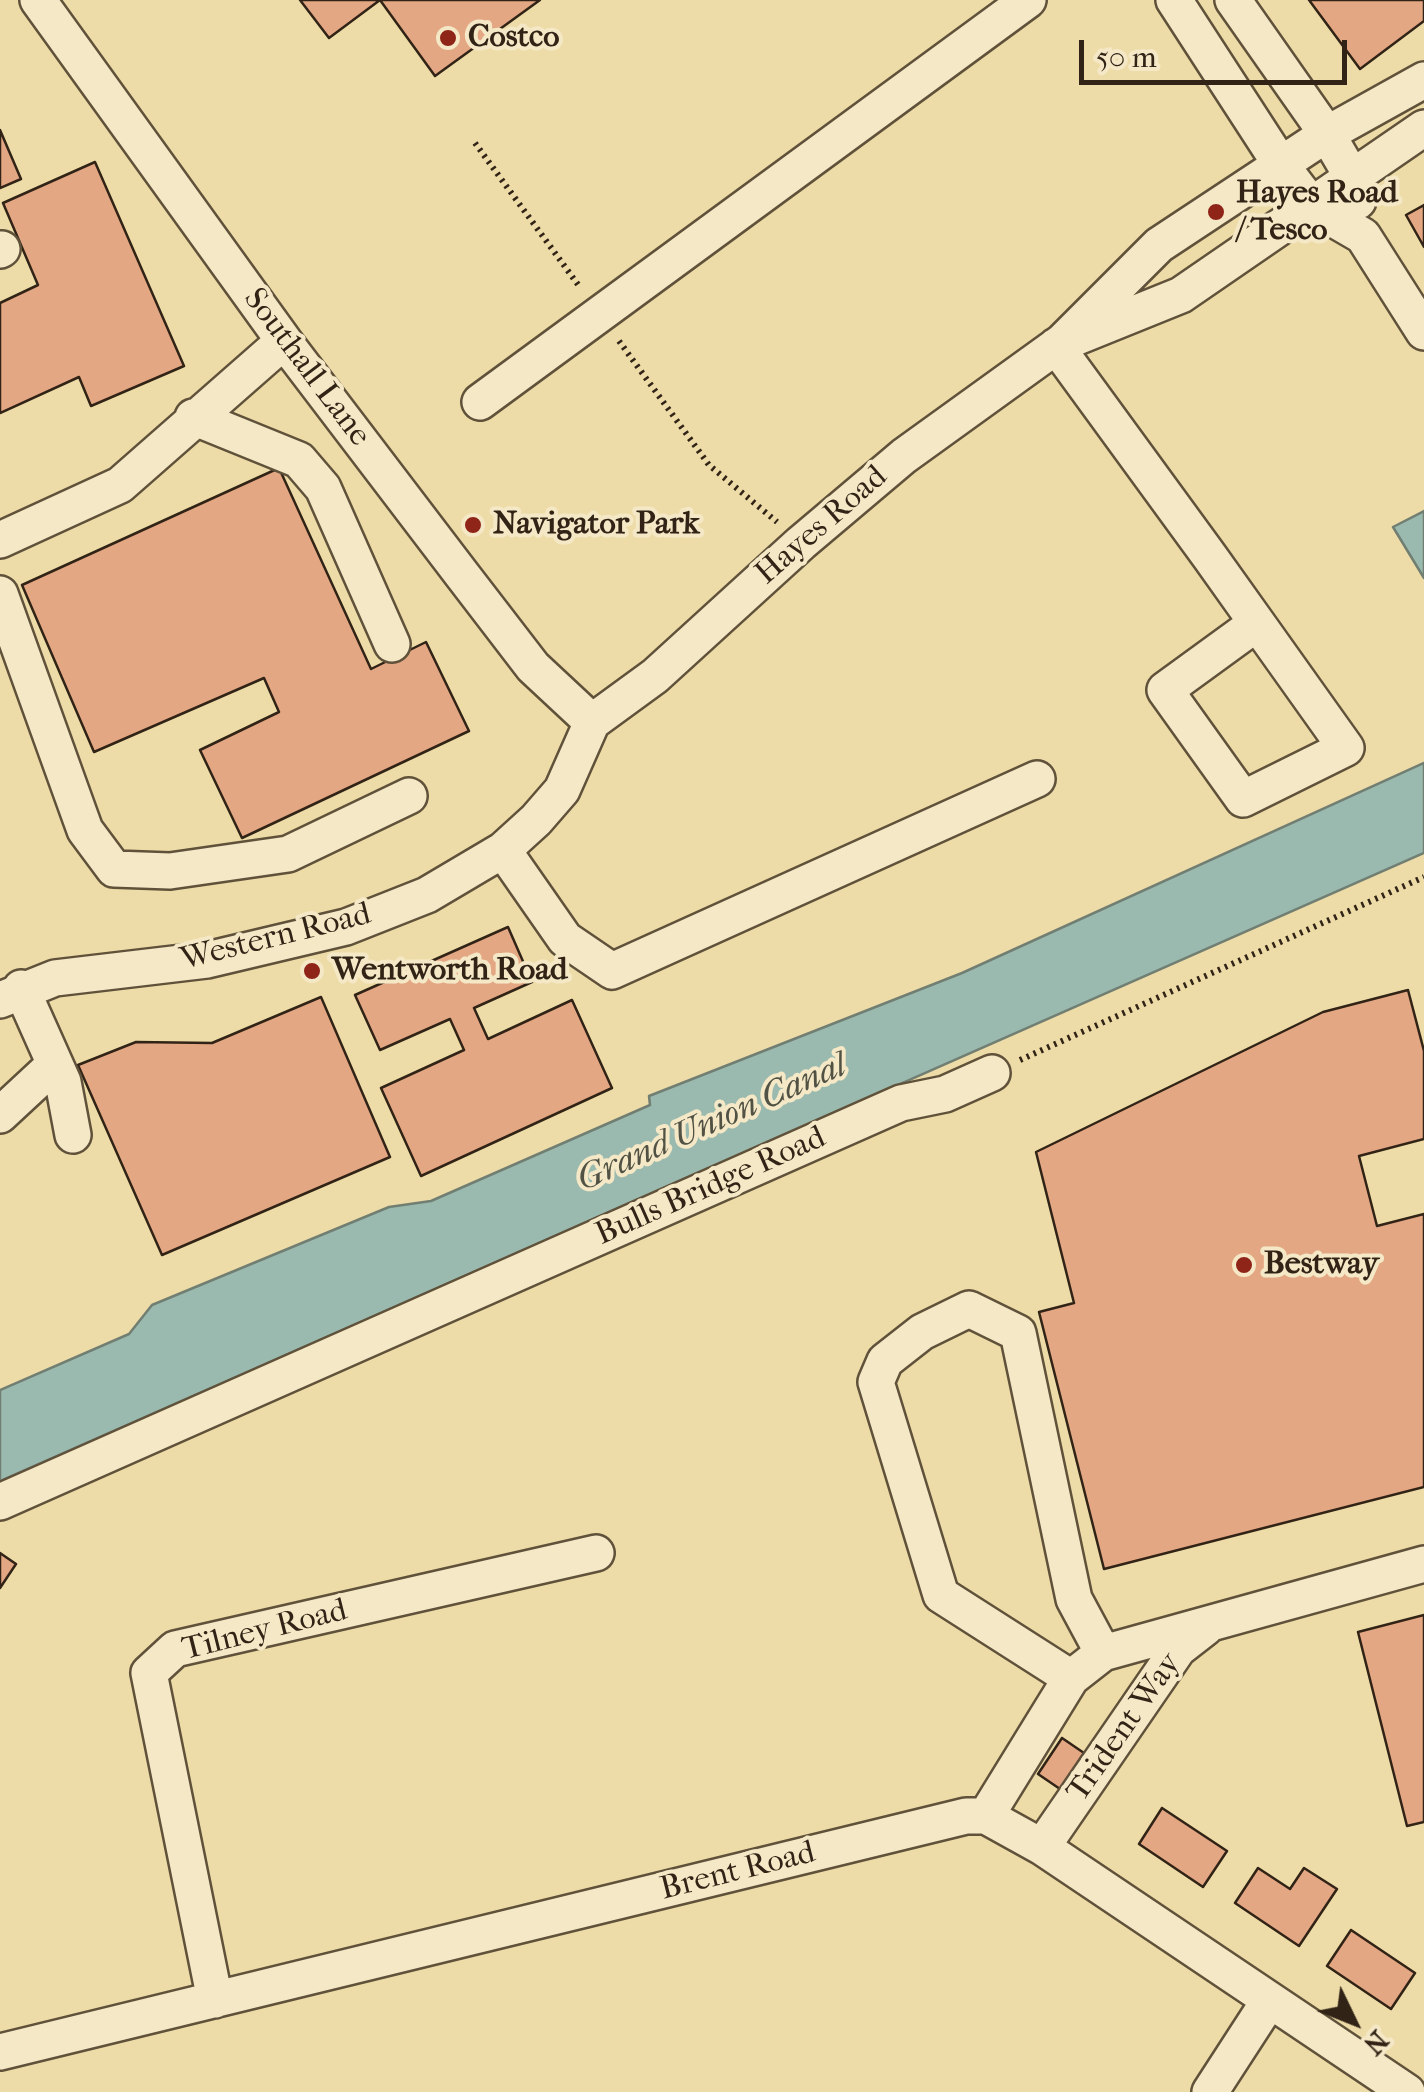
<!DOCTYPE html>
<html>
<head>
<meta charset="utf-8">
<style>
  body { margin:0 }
  #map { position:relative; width:1424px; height:2092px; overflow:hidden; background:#eedca8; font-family:"IM FELL French Canon",serif }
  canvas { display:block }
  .north { position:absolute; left:1304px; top:1972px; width:100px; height:100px; -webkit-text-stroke:8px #f4e8c6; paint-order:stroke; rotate:133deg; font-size:28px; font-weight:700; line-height:40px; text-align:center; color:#312416 }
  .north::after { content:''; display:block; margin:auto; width:35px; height:45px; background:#312416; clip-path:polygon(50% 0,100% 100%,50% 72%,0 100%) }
  .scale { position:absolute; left:1079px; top:40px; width:268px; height:45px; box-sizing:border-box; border:5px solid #312416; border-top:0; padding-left:12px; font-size:30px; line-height:35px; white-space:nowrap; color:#312416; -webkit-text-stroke:8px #f4e8c6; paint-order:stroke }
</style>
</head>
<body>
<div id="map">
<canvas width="1424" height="2092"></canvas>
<div class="north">N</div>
<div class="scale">50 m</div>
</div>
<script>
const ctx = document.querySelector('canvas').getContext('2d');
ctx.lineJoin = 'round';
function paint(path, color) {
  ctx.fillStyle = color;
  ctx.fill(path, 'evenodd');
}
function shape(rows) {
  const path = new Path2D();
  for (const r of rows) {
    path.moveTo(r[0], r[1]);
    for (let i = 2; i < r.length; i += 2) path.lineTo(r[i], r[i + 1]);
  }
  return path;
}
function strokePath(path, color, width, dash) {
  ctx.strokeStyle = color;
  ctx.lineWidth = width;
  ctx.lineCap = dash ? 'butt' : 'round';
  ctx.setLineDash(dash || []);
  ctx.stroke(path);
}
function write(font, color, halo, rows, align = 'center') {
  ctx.font = font + ' "IM FELL French Canon",serif';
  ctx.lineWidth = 8;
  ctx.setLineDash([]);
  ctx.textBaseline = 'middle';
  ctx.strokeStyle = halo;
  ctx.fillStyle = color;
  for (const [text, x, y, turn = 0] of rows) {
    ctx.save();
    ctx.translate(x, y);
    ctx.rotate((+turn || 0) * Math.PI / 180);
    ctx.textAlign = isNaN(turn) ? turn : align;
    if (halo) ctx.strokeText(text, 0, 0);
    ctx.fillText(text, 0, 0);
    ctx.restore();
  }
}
const water = shape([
  [1424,511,1424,578,1393,527,1424,511],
  [1424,763,1424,853,0,1481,0,1390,129,1334,152,1305,389,1207,431,1201,650,1105,649,1096,962,973,1424,763]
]);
const building = shape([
  [300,0,380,0,329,38,300,0],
  [380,0,540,0,435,76,380,0],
  [1309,0,1424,0,1424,21,1360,69,1309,0],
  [0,130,21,179,0,188,0,130],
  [95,162,184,366,91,406,79,377,0,413,0,303,38,285,3,203,95,162],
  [1424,205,1424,247,1406,215,1424,205],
  [279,468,371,669,426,642,469,731,242,838,200,750,279,712,264,678,94,752,22,585,279,468],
  [508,927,532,982,474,1008,488,1039,572,1000,612,1088,421,1176,381,1088,464,1050,450,1019,380,1050,355,995,508,927],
  [1408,990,1424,1051,1424,1139,1359,1156,1377,1226,1424,1214,1424,1487,1104,1569,1039,1312,1074,1303,1036,1152,1323,1012,1408,990],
  [321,997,390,1157,162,1255,78,1065,136,1042,212,1043,321,997],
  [0,1553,16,1564,0,1588,0,1553],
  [1424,1615,1424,1822,1407,1826,1358,1632,1424,1615],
  [1062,1738,1084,1753,1060,1789,1038,1774,1062,1738],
  [1162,1808,1227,1851,1203,1887,1139,1844,1162,1808],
  [1258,1868,1290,1889,1304,1868,1337,1889,1299,1946,1235,1903,1258,1868],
  [1351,1930,1415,1973,1391,2009,1327,1966,1351,1930]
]);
const path = shape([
  [475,143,579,286],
  [619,341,709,465,777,522],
  [1020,1060,1424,877]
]);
const minor = shape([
  [38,0,284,341,460,572,533,667,592,722],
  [1174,0,1281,165,1313,207,1363,236,1424,332],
  [1233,0,1327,134,1354,180,1358,201],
  [0,250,2,249],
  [1077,337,1181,295,1424,128],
  [1056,346,1210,557,1257,623,1346,748,1243,799,1165,690,1257,623],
  [480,402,1028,0],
  [193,417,299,460,323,488,392,644],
  [0,540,120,485,284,341],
  [0,594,85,830,114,869,170,871,288,854,409,796],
  [592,722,655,676,801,543,904,456,1062,342,1159,245,1327,134,1424,80],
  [503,850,565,939,612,971,1037,779],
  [21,988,63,1082,73,1135],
  [0,1000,55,978,207,960,346,927,427,895,503,850,536,820,562,790,592,722],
  [0,1115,55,1064],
  [0,1502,901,1103,945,1094,992,1073],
  [1071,1678,941,1595,876,1382,885,1361,922,1332,969,1309,1018,1333,1074,1599,1103,1653],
  [986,1816,1071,1678,1103,1653,1424,1564],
  [1042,1847,1178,1649,1205,1628],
  [215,2000,149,1673,175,1649,596,1553],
  [0,2052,966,1816,986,1816,1042,1847,1407,2092],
  [1210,2092,1269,2001]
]);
const markers = [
  [448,38,10,"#8f2418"],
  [1216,212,10,"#8f2418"],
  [473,525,10,"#8f2418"],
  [312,971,10,"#8f2418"],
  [1244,1265,10,"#8f2418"]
];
const poiNames = [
  ["Costco",468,38],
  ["Hayes Road",1236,194],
  ["/ Tesco",1236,231],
  ["Navigator Park",493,525],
  ["Wentworth Road",332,971],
  ["Bestway",1264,1265]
];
const streetNames = [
  ["Southall Lane",306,368,53],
  ["Hayes Road",822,526,-41],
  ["Western Road",276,938,-14],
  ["Bulls Bridge Road",711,1187,-24],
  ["Tilney Road",265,1631,-14],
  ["Trident Way",1125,1728,-55],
  ["Brent Road",738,1872,-14]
];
const waterNames = [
  ["Grand Union Canal",712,1124,-24]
];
paint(water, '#9bbaaf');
strokePath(water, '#717e72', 2.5);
paint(building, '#e4a784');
strokePath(building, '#312416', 2.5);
strokePath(minor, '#60523a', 40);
strokePath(path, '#312416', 6, [2.5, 5]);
strokePath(minor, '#f4e8c6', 35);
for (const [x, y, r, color] of markers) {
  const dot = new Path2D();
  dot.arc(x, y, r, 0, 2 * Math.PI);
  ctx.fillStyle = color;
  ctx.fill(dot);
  strokePath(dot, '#f4e8c6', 4);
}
write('bold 32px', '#312416', '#f4e8c6', poiNames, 'left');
write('32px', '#312416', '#f4e8c6', streetNames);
write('italic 35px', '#515144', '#f4e8c6', waterNames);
</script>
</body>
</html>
